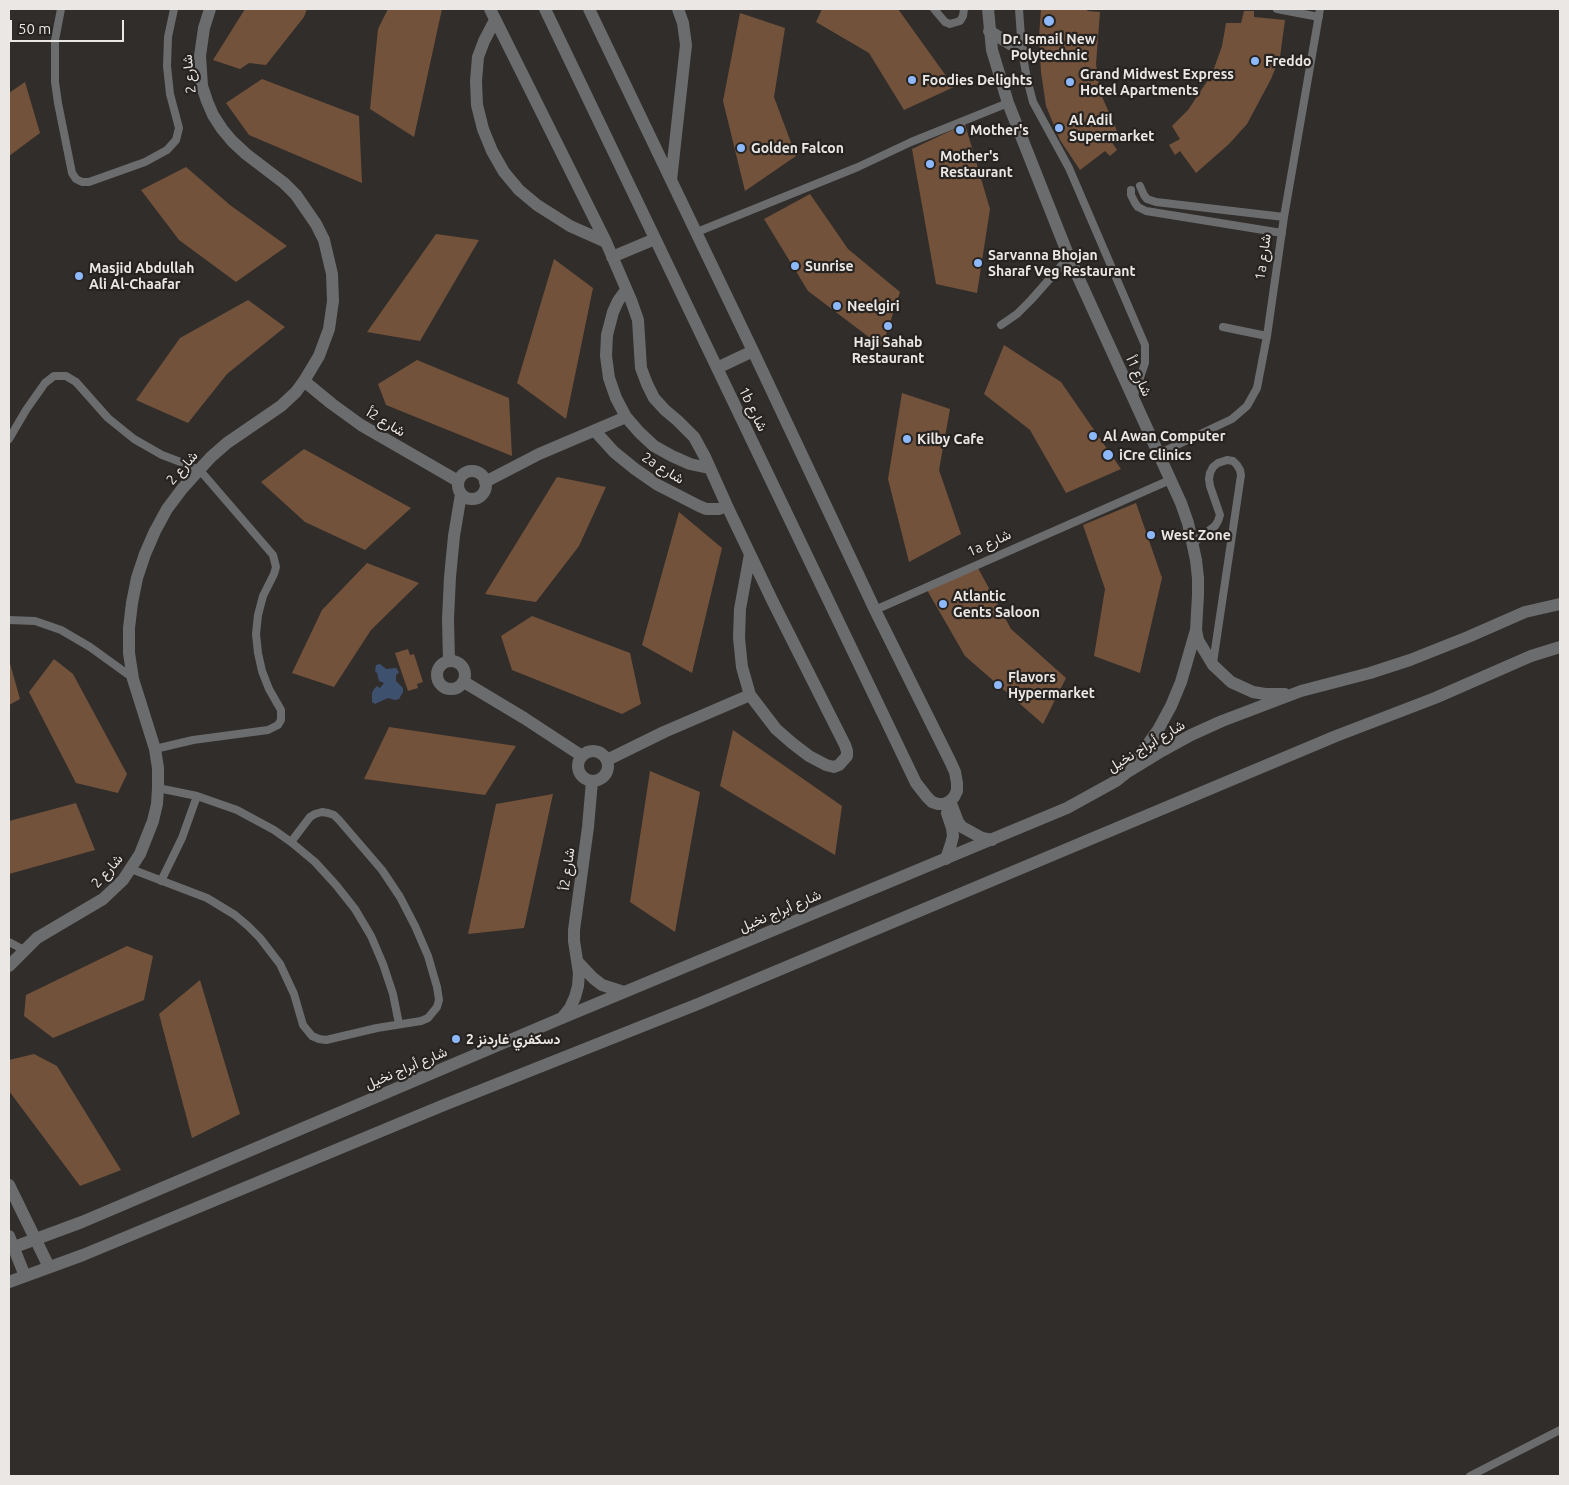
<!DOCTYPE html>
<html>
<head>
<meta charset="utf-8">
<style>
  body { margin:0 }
  #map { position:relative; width:1569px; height:1485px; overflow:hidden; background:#312d2a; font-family:Ubuntu,sans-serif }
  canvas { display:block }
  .frame { position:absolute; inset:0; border:10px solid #eae7e5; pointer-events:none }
  .scale { position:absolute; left:10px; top:20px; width:114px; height:22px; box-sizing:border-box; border:2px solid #eae7e5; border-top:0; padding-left:6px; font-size:15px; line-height:18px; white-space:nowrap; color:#eae7e5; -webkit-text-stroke:4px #272320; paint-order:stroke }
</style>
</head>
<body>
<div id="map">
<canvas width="1569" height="1485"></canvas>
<div class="frame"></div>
<div class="scale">50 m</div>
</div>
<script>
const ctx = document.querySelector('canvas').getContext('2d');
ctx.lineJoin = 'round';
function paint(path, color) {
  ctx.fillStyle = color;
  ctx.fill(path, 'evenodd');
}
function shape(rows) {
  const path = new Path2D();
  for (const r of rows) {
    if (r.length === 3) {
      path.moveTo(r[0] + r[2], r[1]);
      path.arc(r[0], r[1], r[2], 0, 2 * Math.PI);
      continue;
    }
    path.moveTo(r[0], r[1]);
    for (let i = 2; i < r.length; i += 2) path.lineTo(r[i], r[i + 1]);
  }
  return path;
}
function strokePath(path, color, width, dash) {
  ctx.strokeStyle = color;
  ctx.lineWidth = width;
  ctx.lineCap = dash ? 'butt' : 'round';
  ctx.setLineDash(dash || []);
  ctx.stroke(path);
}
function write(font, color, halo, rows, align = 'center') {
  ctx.font = font + ' Ubuntu,Vazirmatn,sans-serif';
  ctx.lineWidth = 4.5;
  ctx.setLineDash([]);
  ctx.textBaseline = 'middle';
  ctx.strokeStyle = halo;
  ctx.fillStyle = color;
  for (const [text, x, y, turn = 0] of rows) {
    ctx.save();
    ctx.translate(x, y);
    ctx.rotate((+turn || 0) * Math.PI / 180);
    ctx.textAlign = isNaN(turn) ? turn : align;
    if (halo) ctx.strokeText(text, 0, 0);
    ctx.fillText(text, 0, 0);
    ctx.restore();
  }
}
const water = shape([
  [380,664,386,669,396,668,399,672,396,675,396,681,403,688,403,692,399,699,395,700,388,698,375,704,372,702,372,693,374,689,377,686,380,688,384,683,379,681,377,673,375,671,376,665]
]);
const building = shape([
  [245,9,307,9,304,17,266,65,249,63,240,69,213,60],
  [388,9,442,9,414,137,370,109,378,29],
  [822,9,898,9,954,87,904,110,869,53,816,22],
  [1041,9,1088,9,1087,11,1100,12,1096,64,1100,92,1117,131,1109,138,1117,150,1110,156,1105,151,1080,170,1060,140,1046,106,1041,72,1039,37],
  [1244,11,1254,11,1254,17,1285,20,1280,57,1271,79,1247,124,1229,144,1196,173,1180,151,1175,155,1169,145,1180,139,1172,126,1188,110,1212,74,1222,46,1226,23,1241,23],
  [740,13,785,28,774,97,796,156,745,191,723,101],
  [262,79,359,116,362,183,249,135,226,103],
  [25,82,40,133,9,156,9,93],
  [965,124,990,209,977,293,936,284,912,149],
  [186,167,230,205,287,246,236,282,179,240,141,190],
  [810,194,848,249,900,292,882,347,808,291,764,219],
  [436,234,479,240,420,341,367,332],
  [554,259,593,288,566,419,517,383],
  [248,300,285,327,227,374,188,423,136,400,180,338],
  [1004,345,1061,382,1121,469,1066,493,1030,430,984,394],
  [417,360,509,398,512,456,386,405,378,384],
  [902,393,950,409,939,470,961,534,909,562,888,479],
  [304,449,411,508,365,550,305,522,261,482],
  [557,477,606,487,579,546,536,602,485,594],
  [1136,503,1162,578,1140,673,1094,656,1105,589,1083,525],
  [679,512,722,548,692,673,642,645],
  [367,563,419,583,371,630,334,687,292,673,322,610],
  [978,568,1011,629,1066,678,1043,724,965,656,927,590],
  [532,616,630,653,641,704,622,714,512,670,501,636],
  [408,649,410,655,414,654,423,682,417,684,418,688,408,691,395,653],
  [54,659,73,674,127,774,118,793,76,783,29,692],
  [9,660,20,699,9,705],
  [389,727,516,746,485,795,364,779],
  [733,730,842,806,835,855,720,786],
  [650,771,700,792,675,932,630,902],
  [553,794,524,928,468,934,496,804],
  [76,803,95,850,9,874,9,821],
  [127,946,153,956,144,1000,53,1038,24,1016,26,995],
  [200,980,240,1114,192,1138,159,1014],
  [34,1054,57,1066,121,1170,80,1186,9,1091,9,1060]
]);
const service = shape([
  [61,9,55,40,55,82,58,103,72,173,76,179,82,182,89,182,145,162,167,150,176,140,179,128,170,94,167,66,168,37,174,9],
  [934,9,945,22,950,24,960,21,963,16,964,9],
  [1019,9,1022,51,1027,79,1033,102,1069,168,1145,345,1145,363,1133,398],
  [1277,9,1319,17],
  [1140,186,1144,195,1147,199,1156,202,1284,217],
  [1131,190,1131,195,1135,203,1138,207,1146,211,1282,233],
  [697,232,858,167,911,142,1008,103],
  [1001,325,1017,314,1031,300,1069,257],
  [1223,327,1267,336],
  [9,439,26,410,45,383,54,376,66,376,76,382,108,418,134,439,162,455,191,466,204,475,273,555,276,567,274,574,263,596,258,615,256,634,258,653,262,671,269,689,281,710,281,720,278,725,268,730,193,740,155,749],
  [1158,454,1232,419,1247,406,1257,388,1267,336,1284,217,1320,9],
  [1193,543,1215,526,1218,521,1220,515,1210,486,1209,479,1210,473,1213,467,1218,463,1227,460,1233,461,1237,465,1240,470,1241,475,1213,663],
  [875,610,1170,480],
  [9,620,35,621,61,630,90,647,133,678],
  [158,788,197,796,237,810,274,830,291,842,315,862,336,885,355,909,371,936,383,964,393,994,399,1024],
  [131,869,207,898,235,915,248,926,260,938,280,964,294,994,303,1025,312,1036,319,1039,326,1040,377,1028,421,1021,428,1018,437,1007,439,1000,437,987,428,956,415,926,400,897,382,870,339,820,334,815,328,813,322,812,315,814,310,817,291,842],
  [161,881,182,838,197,796],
  [9,942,24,950],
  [1470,1476,1560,1430]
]);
const minor = shape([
  [490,9,606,242,631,300,638,320,641,368,647,384,654,398,665,410,678,421,694,437,705,457,727,506,773,602,845,745,847,751,847,756,839,765,834,767,826,765,809,756,792,743,776,729,750,695,742,667,739,638,740,609,750,554],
  [545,9,916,783,927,797,932,802,938,804,944,804,950,801,954,797,957,791,957,783,955,772,951,763,875,610,753,351,589,9],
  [495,20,484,41,478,57,476,81,477,105,483,129,492,151,504,172,519,190,537,205,570,226,606,242],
  [671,180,686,45,683,23,678,9],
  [612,257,655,239],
  [626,290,618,301,613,312,607,335,606,356,609,378,616,398,626,417,639,432,654,446,672,456,690,464,709,468],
  [717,368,753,351],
  [304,381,332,404,361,425,458,481],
  [595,431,614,452,635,469,658,485,699,506,706,509,719,509,727,506],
  [472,485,14],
  [485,482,539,454,626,417],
  [451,675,14],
  [449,661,448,619,450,577,454,536,461,494],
  [464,682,524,718,582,756],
  [593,766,15],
  [607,760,664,732,750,695],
  [950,801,958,822,962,827,982,838,992,840],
  [946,859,951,844,953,836,952,828,947,813],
  [577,961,593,978,602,985,624,992],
  [9,966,37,938,103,899,123,880,140,854,153,821,157,804,158,788,158,768,155,749,133,679,129,653,129,628,132,603,137,578,145,554,155,531,167,509,182,489,199,470,211,457,227,443,281,406,296,392,304,381,319,356,329,329,333,301,332,274,324,240,316,224,296,195,284,183,246,154,232,141,222,129,213,115,207,101,202,86,200,56,204,28,210,9],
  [562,1018,570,1008,575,997,578,986,579,973,574,941,574,930,588,827,592,781],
  [9,1185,49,1267],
  [9,1236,25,1276]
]);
const tertiary = shape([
  [988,9,992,50,1008,103,1069,257,1181,503,1188,523,1196,560,1198,578,1198,595,1196,630,1198,640,1213,665,1231,682,1253,692,1265,694,1285,694],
  [989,31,1022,51],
  [1133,765,1158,730,1171,706,1181,682,1196,630],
  [9,1249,82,1222,562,1018,1067,808,1116,781,1126,773,1162,751,1191,735,1222,721,1301,691,1370,673,1410,660,1468,637,1525,612,1560,604],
  [9,1282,83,1255,444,1105,698,1004,1336,736,1435,698,1531,656,1560,647]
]);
const markers = [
  [1049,21,6,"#8db9fc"],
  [1255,61,5,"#8db9fc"],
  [912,80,5,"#8db9fc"],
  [1070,82,5,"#8db9fc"],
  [1059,128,5,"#8db9fc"],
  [960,130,5,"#8db9fc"],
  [741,148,5,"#8db9fc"],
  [930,164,5,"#8db9fc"],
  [978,263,5,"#8db9fc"],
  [795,266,5,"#8db9fc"],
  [79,276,5,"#8db9fc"],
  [837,306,5,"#8db9fc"],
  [888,326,5,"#8db9fc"],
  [1093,436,5,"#8db9fc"],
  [907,439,5,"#8db9fc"],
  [1108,455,6,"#8db9fc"],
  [1151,535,5,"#8db9fc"],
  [943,604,5,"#8db9fc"],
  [998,685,5,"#8db9fc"],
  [456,1039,5,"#8db9fc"]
];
const poiNames = [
  ["Dr. Ismail New",1049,39,"center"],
  ["Polytechnic",1049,55,"center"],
  ["Freddo",1265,61],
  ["Grand Midwest Express",1080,74],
  ["Hotel Apartments",1080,90],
  ["Foodies Delights",922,80],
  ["Al Adil",1069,120],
  ["Supermarket",1069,136],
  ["Mother's",970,130],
  ["Golden Falcon",751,148],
  ["Mother's",940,156],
  ["Restaurant",940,172],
  ["Sarvanna Bhojan",988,255],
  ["Sharaf Veg Restaurant",988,271],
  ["Sunrise",805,266],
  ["Masjid Abdullah",89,268],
  ["Ali Al-Chaafar",89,284],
  ["Neelgiri",847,306],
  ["Haji Sahab",888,342,"center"],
  ["Restaurant",888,358,"center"],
  ["Al Awan Computer",1103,436],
  ["Kilby Cafe",917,439],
  ["iCre Clinics",1119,455],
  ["West Zone",1161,535],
  ["Atlantic",953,596],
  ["Gents Saloon",953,612],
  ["Flavors",1008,677],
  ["Hypermarket",1008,693],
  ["دسكفري غاردنز 2",466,1039]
];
const streetNames = [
  ["شارع 2",189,74,-96],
  ["1a شارع",1263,257,-82],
  ["شارع 1أ",1139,376,66],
  ["1b شارع",753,409,64],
  ["شارع 2أ",386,422,31],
  ["شارع 2",182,468,-49],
  ["2a شارع",663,468,32],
  ["1a شارع",989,543,-24],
  ["شارع أبراج نخيل",1146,746,-31],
  ["شارع 2أ",567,869,-82],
  ["شارع 2",107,871,-49],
  ["شارع أبراج نخيل",780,911,-23],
  ["شارع أبراج نخيل",406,1068,-23]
];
paint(water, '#3d516f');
paint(building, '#73523b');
strokePath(service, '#6b6c6e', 8);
strokePath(minor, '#6b6c6e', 12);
strokePath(tertiary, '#6b6c6e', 12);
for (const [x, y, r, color] of markers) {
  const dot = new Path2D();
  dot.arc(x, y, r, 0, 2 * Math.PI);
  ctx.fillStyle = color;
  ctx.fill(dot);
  strokePath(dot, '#272320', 2);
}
write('bold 14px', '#eae7e5', '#272320', poiNames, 'left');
write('14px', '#eae7e5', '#272320', streetNames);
</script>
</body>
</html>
